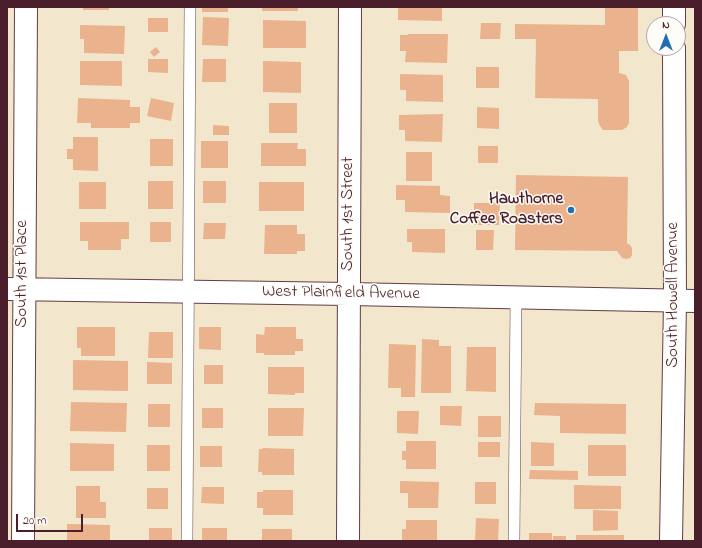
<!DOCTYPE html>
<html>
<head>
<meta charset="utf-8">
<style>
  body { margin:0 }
  #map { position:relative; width:702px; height:548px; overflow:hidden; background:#f2e6cd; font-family:"Indie Flower",sans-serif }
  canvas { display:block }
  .frame { position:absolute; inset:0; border:8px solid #4a1f2b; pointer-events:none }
  .north { position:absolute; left:646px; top:16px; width:40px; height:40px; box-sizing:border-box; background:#fdfcf7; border:1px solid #b5a4a5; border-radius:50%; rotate:0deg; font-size:11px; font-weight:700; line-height:16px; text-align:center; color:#4a1f2b }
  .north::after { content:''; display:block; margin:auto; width:14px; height:18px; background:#1f6fb2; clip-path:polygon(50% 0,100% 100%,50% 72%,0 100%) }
  .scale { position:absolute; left:16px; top:514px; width:67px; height:18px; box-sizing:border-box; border:2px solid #4a1f2b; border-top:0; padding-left:5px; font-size:12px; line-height:14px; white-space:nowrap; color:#4a1f2b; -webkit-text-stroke:3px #fdfcf7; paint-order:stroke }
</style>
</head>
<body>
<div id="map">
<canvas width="702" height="548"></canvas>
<div class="frame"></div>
<div class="north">N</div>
<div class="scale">20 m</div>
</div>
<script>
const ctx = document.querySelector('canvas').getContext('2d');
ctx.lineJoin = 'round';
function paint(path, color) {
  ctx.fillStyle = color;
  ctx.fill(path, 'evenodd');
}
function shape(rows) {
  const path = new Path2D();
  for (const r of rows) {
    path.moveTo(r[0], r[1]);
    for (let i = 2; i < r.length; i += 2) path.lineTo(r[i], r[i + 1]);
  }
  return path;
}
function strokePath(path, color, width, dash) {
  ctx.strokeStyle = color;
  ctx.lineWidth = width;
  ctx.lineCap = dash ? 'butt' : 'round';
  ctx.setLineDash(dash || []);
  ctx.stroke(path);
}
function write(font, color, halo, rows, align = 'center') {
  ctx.font = font + ' "Indie Flower",sans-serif';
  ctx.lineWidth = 3;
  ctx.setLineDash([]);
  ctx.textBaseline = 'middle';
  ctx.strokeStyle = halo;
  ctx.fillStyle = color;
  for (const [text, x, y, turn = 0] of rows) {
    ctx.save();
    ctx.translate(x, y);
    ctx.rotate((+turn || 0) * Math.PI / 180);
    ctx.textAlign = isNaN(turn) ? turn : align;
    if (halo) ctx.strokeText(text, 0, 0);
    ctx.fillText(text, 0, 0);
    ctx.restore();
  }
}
const building = shape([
  [83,7,109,7,109,10,83,10],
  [202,7,228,7,228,12,202,12],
  [262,7,298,7,298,11,262,11],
  [398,7,442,7,442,21,398,20],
  [605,7,638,7,638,51,619,51,619,73,626,75,629,81,629,123,627,127,622,130,603,130,600,126,598,121,598,99,535,98,536,39,515,39,515,24,605,25],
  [203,17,229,18,228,46,202,45],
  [148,18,168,18,168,32,148,32],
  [263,20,306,21,306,48,263,48],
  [481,23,501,23,500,39,480,39],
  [80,25,125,26,124,54,84,53,84,39,80,39],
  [408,34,448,34,447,63,405,62,406,51,400,51,400,35,408,35],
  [156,47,160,52,154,57,150,52],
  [148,59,168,59,168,73,148,72],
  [203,59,226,59,226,82,202,82],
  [80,61,122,61,122,86,80,85],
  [263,61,301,62,301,93,263,92],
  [476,67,499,67,499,88,476,88],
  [400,74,443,75,443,102,406,101,406,90,400,90],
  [78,98,130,100,130,107,140,107,140,123,130,123,130,128,91,128,91,123,77,123],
  [151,98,174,103,171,121,147,116],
  [269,103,297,103,297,133,269,133],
  [477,107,499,108,499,129,477,128],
  [443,114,442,142,405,141,405,130,399,130,399,115],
  [213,125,229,126,229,135,213,135],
  [73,137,98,137,98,171,73,170,73,159,67,159,67,149,73,149],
  [150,139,173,139,173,166,150,166],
  [201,141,228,141,228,168,201,168],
  [261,143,298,143,297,149,306,149,306,166,261,166],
  [478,146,498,146,498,163,478,163],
  [406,152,432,152,432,181,406,181],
  [516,175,628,177,627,243,630,245,632,248,632,255,630,258,626,259,622,258,617,251,515,250],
  [148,181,173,181,173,209,148,209],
  [203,181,226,181,226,203,203,203],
  [79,182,106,182,106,209,79,209],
  [259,182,304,182,304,211,259,211],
  [396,185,440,186,440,195,450,196,450,213,405,212,405,200,396,200],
  [474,203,500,203,499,225,474,225],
  [80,222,129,222,129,239,121,239,121,250,88,250,88,241,80,241],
  [150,222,171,222,171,242,150,242],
  [204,223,226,223,225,239,203,239],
  [265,225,297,225,297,234,305,234,305,251,297,251,297,254,264,254],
  [407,229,445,229,445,253,412,252,412,242,407,242],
  [476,230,494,230,493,250,476,250],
  [77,327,115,327,115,356,81,356,81,348,77,348],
  [199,327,221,327,221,350,199,349],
  [265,327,296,327,296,339,303,339,303,351,295,351,295,355,264,355,264,353,256,353,256,334,264,335],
  [149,332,173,332,173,358,148,358],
  [422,339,439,340,439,346,451,346,451,393,421,393],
  [389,344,416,345,415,397,401,397,401,388,388,388],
  [467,347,496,347,496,392,466,391],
  [73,360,128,361,128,391,73,390],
  [147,362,172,363,172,384,147,384],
  [204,365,223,365,223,384,204,384],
  [268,367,304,367,304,393,295,393,295,395,268,394],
  [71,402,127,403,126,432,70,431],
  [535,403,626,404,626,434,560,433,560,416,534,415],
  [148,404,170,404,170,427,148,427],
  [440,406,462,406,461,426,440,425],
  [202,408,223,408,223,428,202,428],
  [268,408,304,408,303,436,268,436],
  [397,411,419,411,418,434,397,433],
  [478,416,501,416,501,437,478,437],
  [406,441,436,441,436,469,406,469,406,460,402,460,402,451,406,451],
  [478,442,500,442,500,457,478,457],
  [531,442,554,443,554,466,531,466],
  [70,443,114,444,114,471,70,471],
  [147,445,170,445,170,471,147,471],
  [588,445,626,445,626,476,588,476],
  [200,446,222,446,222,467,200,467],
  [263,448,294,449,294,475,262,475,262,472,258,472,259,449,262,449],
  [530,470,578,471,578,480,529,479],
  [400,481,439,482,438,508,408,508,408,493,400,493],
  [475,482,496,482,496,504,475,504],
  [574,485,621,486,621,509,574,509],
  [76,486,100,486,100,502,106,502,106,518,76,518],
  [202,487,224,487,224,504,201,503],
  [147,488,168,488,168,509,147,509],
  [263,490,293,490,293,515,263,515,263,508,257,508,257,492,263,492],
  [593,510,618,511,618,530,593,531],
  [476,518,499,519,498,541,475,541],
  [406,520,437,520,437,541,402,541,402,529,406,529],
  [67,524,110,525,110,541,67,541],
  [149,528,172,528,172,541,149,541],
  [202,528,227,528,227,541,202,541],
  [262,529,292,529,292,541,262,541],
  [529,533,552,533,552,541,529,541],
  [576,535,624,535,624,541,576,541],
  [553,536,566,536,566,541,553,541]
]);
const lane = shape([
  [187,541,190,7],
  [514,541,516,297]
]);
const street = shape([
  [7,289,349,294,695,301],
  [23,541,26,7],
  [348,541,350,7]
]);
const primary = shape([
  [674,7,674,24],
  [671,541,675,301,674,48]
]);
const markers = [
  [571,210,4,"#1f6fb2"]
];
const poiNames = [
  ["Hawthorne",563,200],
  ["Coffee Roasters",563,220]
];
const streetNames = [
  ["South 1st Street",349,214,-90],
  ["South 1st Place",23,274,-90],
  ["West Plainfield Avenue",341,294,1],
  ["South Howell Avenue",674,295,-90]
];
paint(building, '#eab38d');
strokePath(lane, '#633d43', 12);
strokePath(street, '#633d43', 24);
strokePath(primary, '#633d43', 24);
strokePath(lane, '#fff', 11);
strokePath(street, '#fff', 22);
strokePath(primary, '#fff', 22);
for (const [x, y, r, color] of markers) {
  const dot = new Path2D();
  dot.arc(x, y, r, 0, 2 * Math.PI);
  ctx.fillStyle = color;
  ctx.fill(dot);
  strokePath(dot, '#fdfcf7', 1.5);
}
write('bold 17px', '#4a1f2b', '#fdfcf7', poiNames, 'right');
write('17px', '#4a1f2b', '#fdfcf7', streetNames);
</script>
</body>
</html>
